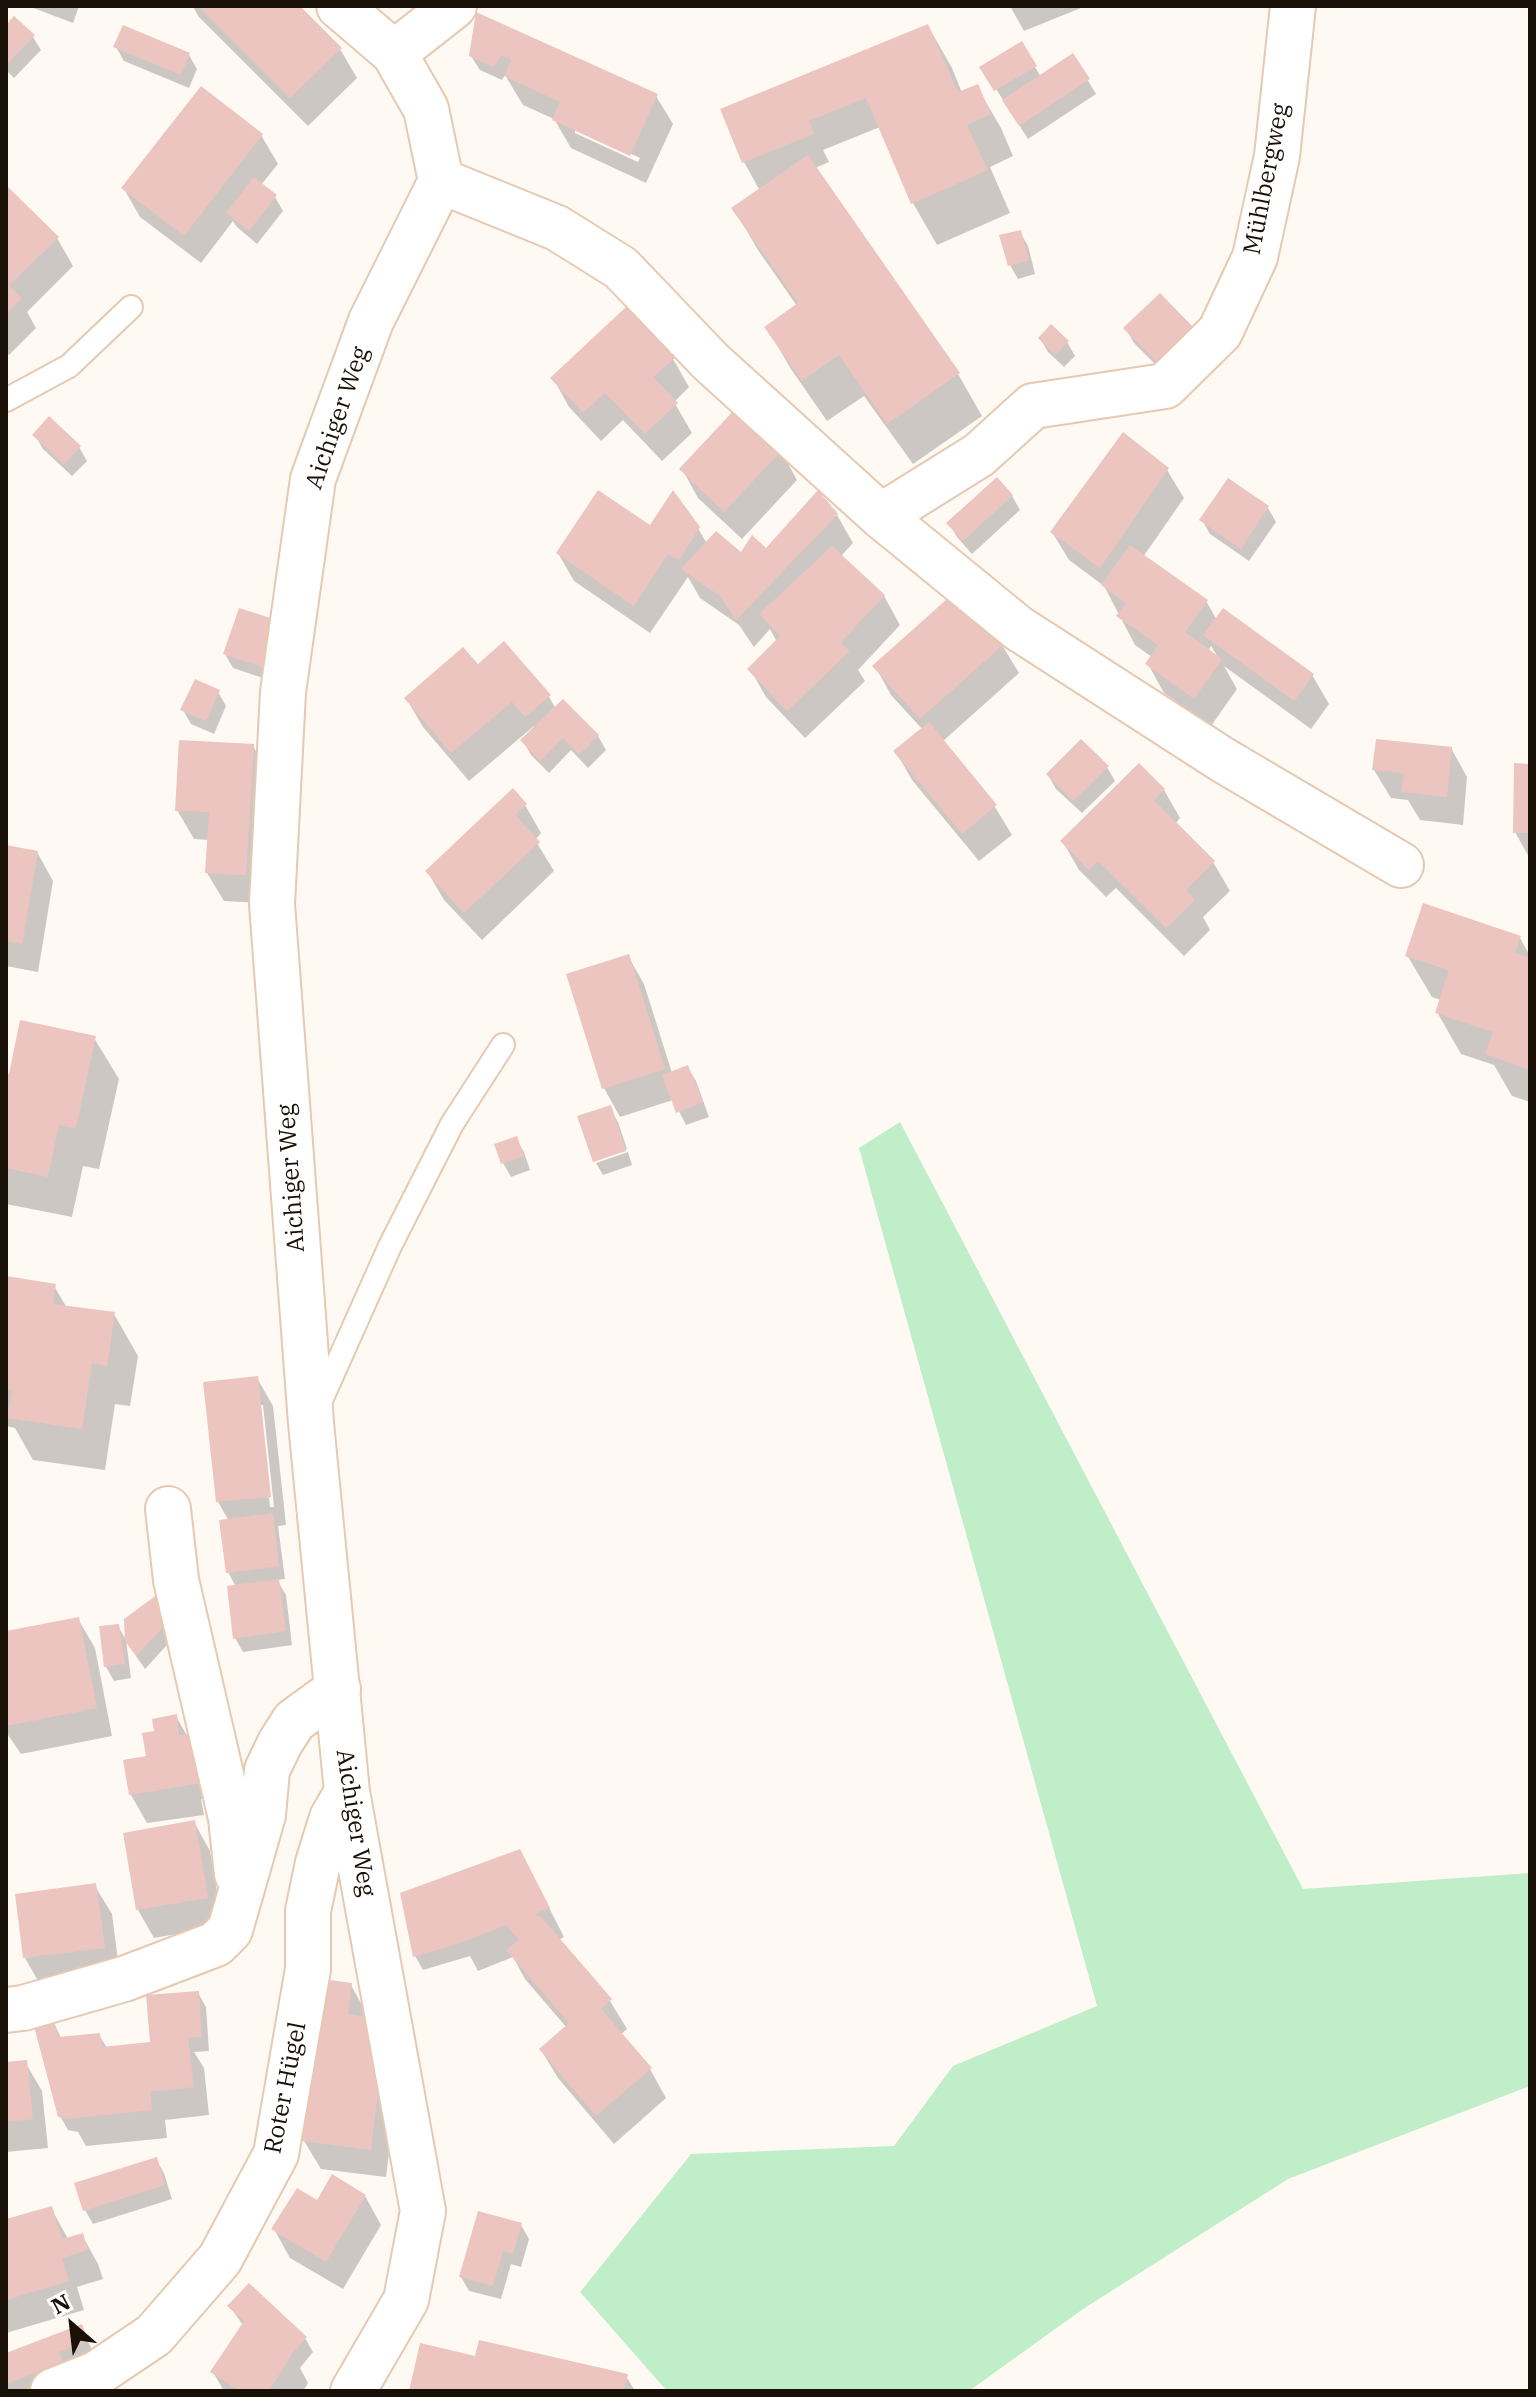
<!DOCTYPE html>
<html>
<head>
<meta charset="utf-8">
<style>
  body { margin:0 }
  #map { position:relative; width:1536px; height:2397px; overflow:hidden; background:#fff9f4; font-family:"IBM Plex Serif",serif }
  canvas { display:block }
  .frame { position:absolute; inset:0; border:8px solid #191007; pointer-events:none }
  .north { position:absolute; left:32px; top:2285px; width:80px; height:80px; -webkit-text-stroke:6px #fff; paint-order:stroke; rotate:332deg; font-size:22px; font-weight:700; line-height:32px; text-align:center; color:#191007 }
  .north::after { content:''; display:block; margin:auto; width:28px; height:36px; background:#191007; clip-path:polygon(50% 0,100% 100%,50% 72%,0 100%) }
</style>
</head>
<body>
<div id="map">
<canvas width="1536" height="2397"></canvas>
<div class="frame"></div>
<div class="north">N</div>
</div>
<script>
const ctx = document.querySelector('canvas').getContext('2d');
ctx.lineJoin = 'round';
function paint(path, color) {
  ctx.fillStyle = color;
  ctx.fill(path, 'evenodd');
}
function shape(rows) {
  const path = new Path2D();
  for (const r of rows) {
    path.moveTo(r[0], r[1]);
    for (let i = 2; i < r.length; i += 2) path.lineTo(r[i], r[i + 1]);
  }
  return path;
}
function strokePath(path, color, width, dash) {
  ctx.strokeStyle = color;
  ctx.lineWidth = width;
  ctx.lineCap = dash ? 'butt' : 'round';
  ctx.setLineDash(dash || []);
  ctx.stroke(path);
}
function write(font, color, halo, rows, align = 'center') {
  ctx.font = font + ' "IBM Plex Serif",serif';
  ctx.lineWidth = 6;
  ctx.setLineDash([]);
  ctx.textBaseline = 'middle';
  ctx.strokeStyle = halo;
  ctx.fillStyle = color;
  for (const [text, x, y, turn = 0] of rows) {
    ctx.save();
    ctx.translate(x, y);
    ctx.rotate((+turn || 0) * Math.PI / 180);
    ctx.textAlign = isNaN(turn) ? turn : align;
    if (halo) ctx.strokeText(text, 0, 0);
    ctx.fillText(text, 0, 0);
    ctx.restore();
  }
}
const green = shape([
  [900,1122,1303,1889,1530,1873,1530,2086,1288,2179,1083,2309,969,2391,667,2391,580,2292,691,2154,894,2146,953,2066,1097,2006,859,1148]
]);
const shadow = shape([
  [28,6,79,6,73,23],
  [193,6,297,6,340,49,357,78,308,126,198,16],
  [1010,6,1086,6,1024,31],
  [478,15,656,96,673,124,646,183,571,148,554,119,523,105,505,75,502,80,480,70,471,56],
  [575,128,640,158,638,162,575,133],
  [928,26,952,68,962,93,977,87,1001,128,1013,156,990,167,1010,213,937,245,913,203,880,127,823,150,829,162,815,168,958,374,982,416,913,464,864,396,827,421,791,369,767,328,797,306,758,250,734,209,760,191,744,162],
  [6,28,33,37,41,50,14,78,6,70],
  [1021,44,1041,77,1073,56,1096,94,1028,139,982,67],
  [116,47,189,55,197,69,189,88,124,61],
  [261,135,278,164,261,185,275,197,283,211,257,244,237,227,233,221,201,263,140,217,124,189],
  [6,188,57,238,73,266,27,312,36,328,9,355,6,352],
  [1020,232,1028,246,1035,274,1018,279,1010,265],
  [1160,296,1167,376,1134,343,1126,329],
  [1040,338,1067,342,1075,356,1064,367,1048,352],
  [673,359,689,387,674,402,692,433,662,461,623,420,601,441,569,407,553,378],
  [35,435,79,447,87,461,72,476,43,449],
  [781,451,797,480,742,539,698,498,682,469],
  [1167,470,1184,498,1143,557,1206,601,1217,620,1312,675,1329,704,1311,729,1224,666,1237,689,1211,726,1164,693,1148,664,1152,657,1135,645,1104,586,1069,560,1052,532],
  [1211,646,1219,659,1208,651],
  [997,480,1012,496,1020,510,972,554,957,537,949,523],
  [1228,480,1268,508,1276,522,1249,561,1210,534,1202,520],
  [837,515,853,543,841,556,884,596,900,625,858,670,865,681,805,738,766,697,750,669,777,642,770,629,754,647,739,625,700,598,688,577,650,633,574,581,558,553,656,531,698,528,707,544,741,555,766,551],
  [240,610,272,681,233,668,225,654],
  [1002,645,1019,673,942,742,995,807,1012,835,979,861,912,780,896,752,923,730,891,695,875,666],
  [477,666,549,697,556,709,563,701,598,736,606,750,588,768,571,750,549,773,531,755,523,741,536,728,534,726,469,781,423,727,406,698],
  [218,692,226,706,214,734,191,724,183,710],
  [253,746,269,774,261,903,224,901,207,873,209,840,194,839,177,810],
  [1451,748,1467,777,1463,825,1420,820,1408,800,1391,798,1374,770],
  [1530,766,1530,859,1515,832],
  [1107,767,1115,781,1082,813,1056,789,1048,775],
  [1164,790,1180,818,1175,824,1213,862,1230,891,1203,917,1210,930,1184,956,1116,888,1106,897,1079,870,1063,842],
  [525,805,541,833,535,840,554,871,482,940,444,900,427,871],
  [6,847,37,852,53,881,38,972,6,966],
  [1520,938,1530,956,1530,1102,1512,1096,1494,1065,1461,1054,1437,1012,1441,1000,1432,997,1407,955],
  [628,956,644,984,672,1073,688,1068,696,1081,709,1117,686,1125,673,1100,620,1117,604,1088],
  [94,1038,119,1079,99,1169,83,1166,72,1217,6,1204,6,1075],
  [610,1108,618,1122,627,1149,594,1160],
  [516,1139,524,1152,530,1170,511,1177,503,1163],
  [628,1152,632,1165,603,1175,596,1163],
  [6,1278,54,1286,67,1308,114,1314,138,1356,130,1406,115,1404,105,1470,33,1460,15,1428,6,1426],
  [257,1378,273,1406,286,1525,278,1526,285,1579,277,1580,286,1595,292,1645,243,1652,235,1638,236,1587,228,1572,229,1521,218,1502,206,1383],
  [259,1405,263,1405,274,1507,270,1507],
  [157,1597,177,1634,145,1669,136,1656],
  [78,1619,95,1648,112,1736,21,1754,6,1732,6,1633],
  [118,1626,126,1640,131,1678,114,1681,106,1667,101,1628],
  [176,1716,187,1736,209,1797,201,1799,204,1815,147,1823,131,1795,125,1761,148,1757,156,1732],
  [194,1822,210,1851,223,1926,154,1938,138,1910],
  [535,1880,564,1937,558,1940,610,2001,627,2029,620,2035,650,2069,666,2098,614,2144,558,2078,541,2050,567,2028,525,1979,513,1957,478,1971,470,1956,423,1970,415,1956],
  [95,1886,112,1914,120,1976,41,1986,25,1958],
  [351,1985,367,2014,398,2080,386,2177,321,2169,304,2141],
  [198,1993,206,2007,209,2051,194,2052,204,2068,209,2115,165,2120,167,2138,86,2146,78,2132,68,2130,60,2116,49,2012,61,2038,99,2035,107,2048,152,2044],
  [25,2062,42,2091,48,2148,6,2152,6,2064],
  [156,2159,164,2173,172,2199,93,2224,85,2210],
  [365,2196,381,2225,343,2289,290,2258,274,2229,317,2203],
  [51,2208,68,2239,82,2235,98,2264,103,2279,77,2287,84,2310,6,2333,6,2221],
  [521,2225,529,2239,521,2267,511,2264,501,2299,469,2291,461,2277],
  [230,2307,305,2338,313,2352,300,2368,308,2383,303,2391,224,2391,213,2372,243,2325],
  [81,2327,95,2356,69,2376,31,2391,6,2391,6,2355],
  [476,2358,626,2376,635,2391,411,2391]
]);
const building = shape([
  [198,6,300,6,342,48,290,98],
  [476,12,658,94,630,156,552,120,560,102,504,76,511,60,501,55,494,67,469,56],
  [14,16,35,35,6,65,6,25],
  [928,24,958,92,978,84,991,114,967,125,988,170,911,204,866,98,809,121,814,134,742,163,720,109],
  [123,25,190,53,181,75,113,47],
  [1022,41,1037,66,994,91,979,67],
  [1073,53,1090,79,1019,126,1002,100],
  [201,86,263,134,184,236,121,188],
  [808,155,960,373,887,424,839,355,802,381,764,327,798,303,731,208],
  [254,177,277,195,249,231,226,213],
  [6,185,59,237,9,286,22,298,6,314],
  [1021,230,1029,260,1008,266,999,235],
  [1160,293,1194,328,1158,364,1123,328],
  [626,307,675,358,653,377,678,403,645,434,605,393,583,413,550,378],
  [1051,324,1069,341,1055,355,1038,338],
  [737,407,782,450,724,512,679,469],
  [49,416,81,446,64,464,32,435],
  [1123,432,1169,468,1100,568,1050,532],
  [997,477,1013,495,963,541,946,523],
  [1228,478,1269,506,1241,549,1199,520],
  [598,490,650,525,673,490,700,527,679,560,668,554,634,606,556,553],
  [818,490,838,514,736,620,720,596,681,569,716,531,741,552,752,535,766,548],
  [1130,545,1208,600,1185,632,1222,659,1194,699,1145,664,1158,645,1116,616,1126,603,1101,585],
  [832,546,885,595,841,642,850,651,787,711,747,669,780,636,759,614],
  [956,591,1004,644,920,719,872,666],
  [239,608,280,621,265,668,223,654],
  [1223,608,1314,674,1294,701,1203,635],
  [504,641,551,695,525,717,512,702,451,753,404,698,463,647,478,664],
  [195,679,220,690,206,721,180,710],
  [563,699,599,735,579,755,563,738,540,761,520,740],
  [929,722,997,805,962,834,893,751],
  [1081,739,1109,766,1073,801,1046,774],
  [1376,739,1452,747,1447,797,1401,792,1404,773,1372,770],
  [179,740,254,744,246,875,205,873,209,812,175,811],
  [1139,763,1165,789,1154,800,1215,861,1186,890,1195,900,1166,928,1098,861,1089,870,1060,841],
  [1514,763,1530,764,1530,833,1513,833],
  [513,788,527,804,515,815,540,842,464,913,425,871],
  [6,845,38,851,22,944,6,941],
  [1423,903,1521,936,1515,953,1530,958,1530,1070,1485,1054,1493,1032,1435,1013,1449,970,1405,956],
  [629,954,665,1069,602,1089,566,974],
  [20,1020,96,1036,76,1128,59,1125,48,1177,6,1168,6,1073,9,1074],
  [688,1065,703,1102,676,1113,662,1075],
  [611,1105,626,1151,593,1162,577,1116],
  [517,1136,524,1156,501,1164,494,1144],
  [6,1276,56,1284,53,1304,115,1312,107,1366,92,1363,82,1429,7,1418,12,1390,6,1389],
  [258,1376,271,1497,216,1502,203,1382],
  [273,1513,279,1566,226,1573,219,1520],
  [279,1579,286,1631,233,1639,227,1586],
  [158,1594,171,1619,136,1656,125,1641,124,1619],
  [79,1617,97,1708,6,1726,6,1631],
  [119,1624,125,1664,104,1667,99,1626],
  [177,1714,179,1735,193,1733,202,1783,129,1795,123,1760,146,1756,142,1733,154,1731,152,1719],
  [195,1820,208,1898,136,1910,123,1833],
  [520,1849,550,1908,535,1914,543,1919,612,1999,601,2009,652,2068,596,2116,539,2049,569,2023,506,1950,519,1940,506,1925,460,1943,413,1957,400,1893],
  [96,1883,105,1948,23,1958,15,1894],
  [322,1979,352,1983,348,2014,374,2018,370,2047,383,2049,371,2150,302,2141],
  [199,1991,202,2037,188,2038,194,2087,150,2092,152,2110,68,2119,58,2117,31,2015,50,2009,59,2037,100,2033,102,2047,150,2042,146,1995],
  [27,2060,33,2119,6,2122,6,2062],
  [157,2157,165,2185,83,2211,74,2183],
  [332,2174,366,2195,326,2262,271,2229,297,2188,317,2200],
  [52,2206,62,2239,83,2233,88,2250,62,2258,69,2281,6,2300,6,2219],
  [478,2211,522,2223,513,2254,503,2251,493,2286,459,2277],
  [249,2283,307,2337,293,2353,269,2391,240,2391,210,2372,244,2321,227,2306],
  [82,2324,89,2341,59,2352,63,2362,6,2384,6,2353],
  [479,2340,628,2374,624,2391,409,2391,420,2343,475,2356]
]);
const lane = shape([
  [6,400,69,366,131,307],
  [318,1407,390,1246,452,1124,503,1045]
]);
const street = shape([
  [339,6,394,53,426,109,441,181,371,321,313,479,283,692,272,904,311,1423,347,1792,423,2211,406,2300,353,2391],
  [394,53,454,6],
  [441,181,557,228,621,268,711,362,881,516,1018,628,1223,760,1401,865],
  [881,516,979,455,1033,406,1165,386,1220,332,1255,257,1277,156,1293,6],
  [168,1509,176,1580,231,1818,237,1874],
  [6,2010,23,2008,124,1979,216,1944,230,1930,263,1815,267,1770,280,1743,294,1721,338,1689],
  [53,2391,96,2374,154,2335,220,2259,276,2154,308,1969,308,1911,318,1863,332,1818,347,1792]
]);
const streetNames = [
  ["Mühlbergweg",1267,179,-79],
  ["Aichiger Weg",338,418,-71],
  ["Aichiger Weg",292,1178,-94],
  ["Aichiger Weg",355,1823,81],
  ["Roter Hügel",286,2088,-79]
];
paint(green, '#c0eec9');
paint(shadow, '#0003');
paint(building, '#ecc4c0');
strokePath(lane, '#e6c9b0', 26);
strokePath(street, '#e6c9b0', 48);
strokePath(lane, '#fff', 22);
strokePath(street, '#fff', 44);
write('24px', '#191007', '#fff', streetNames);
</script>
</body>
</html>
